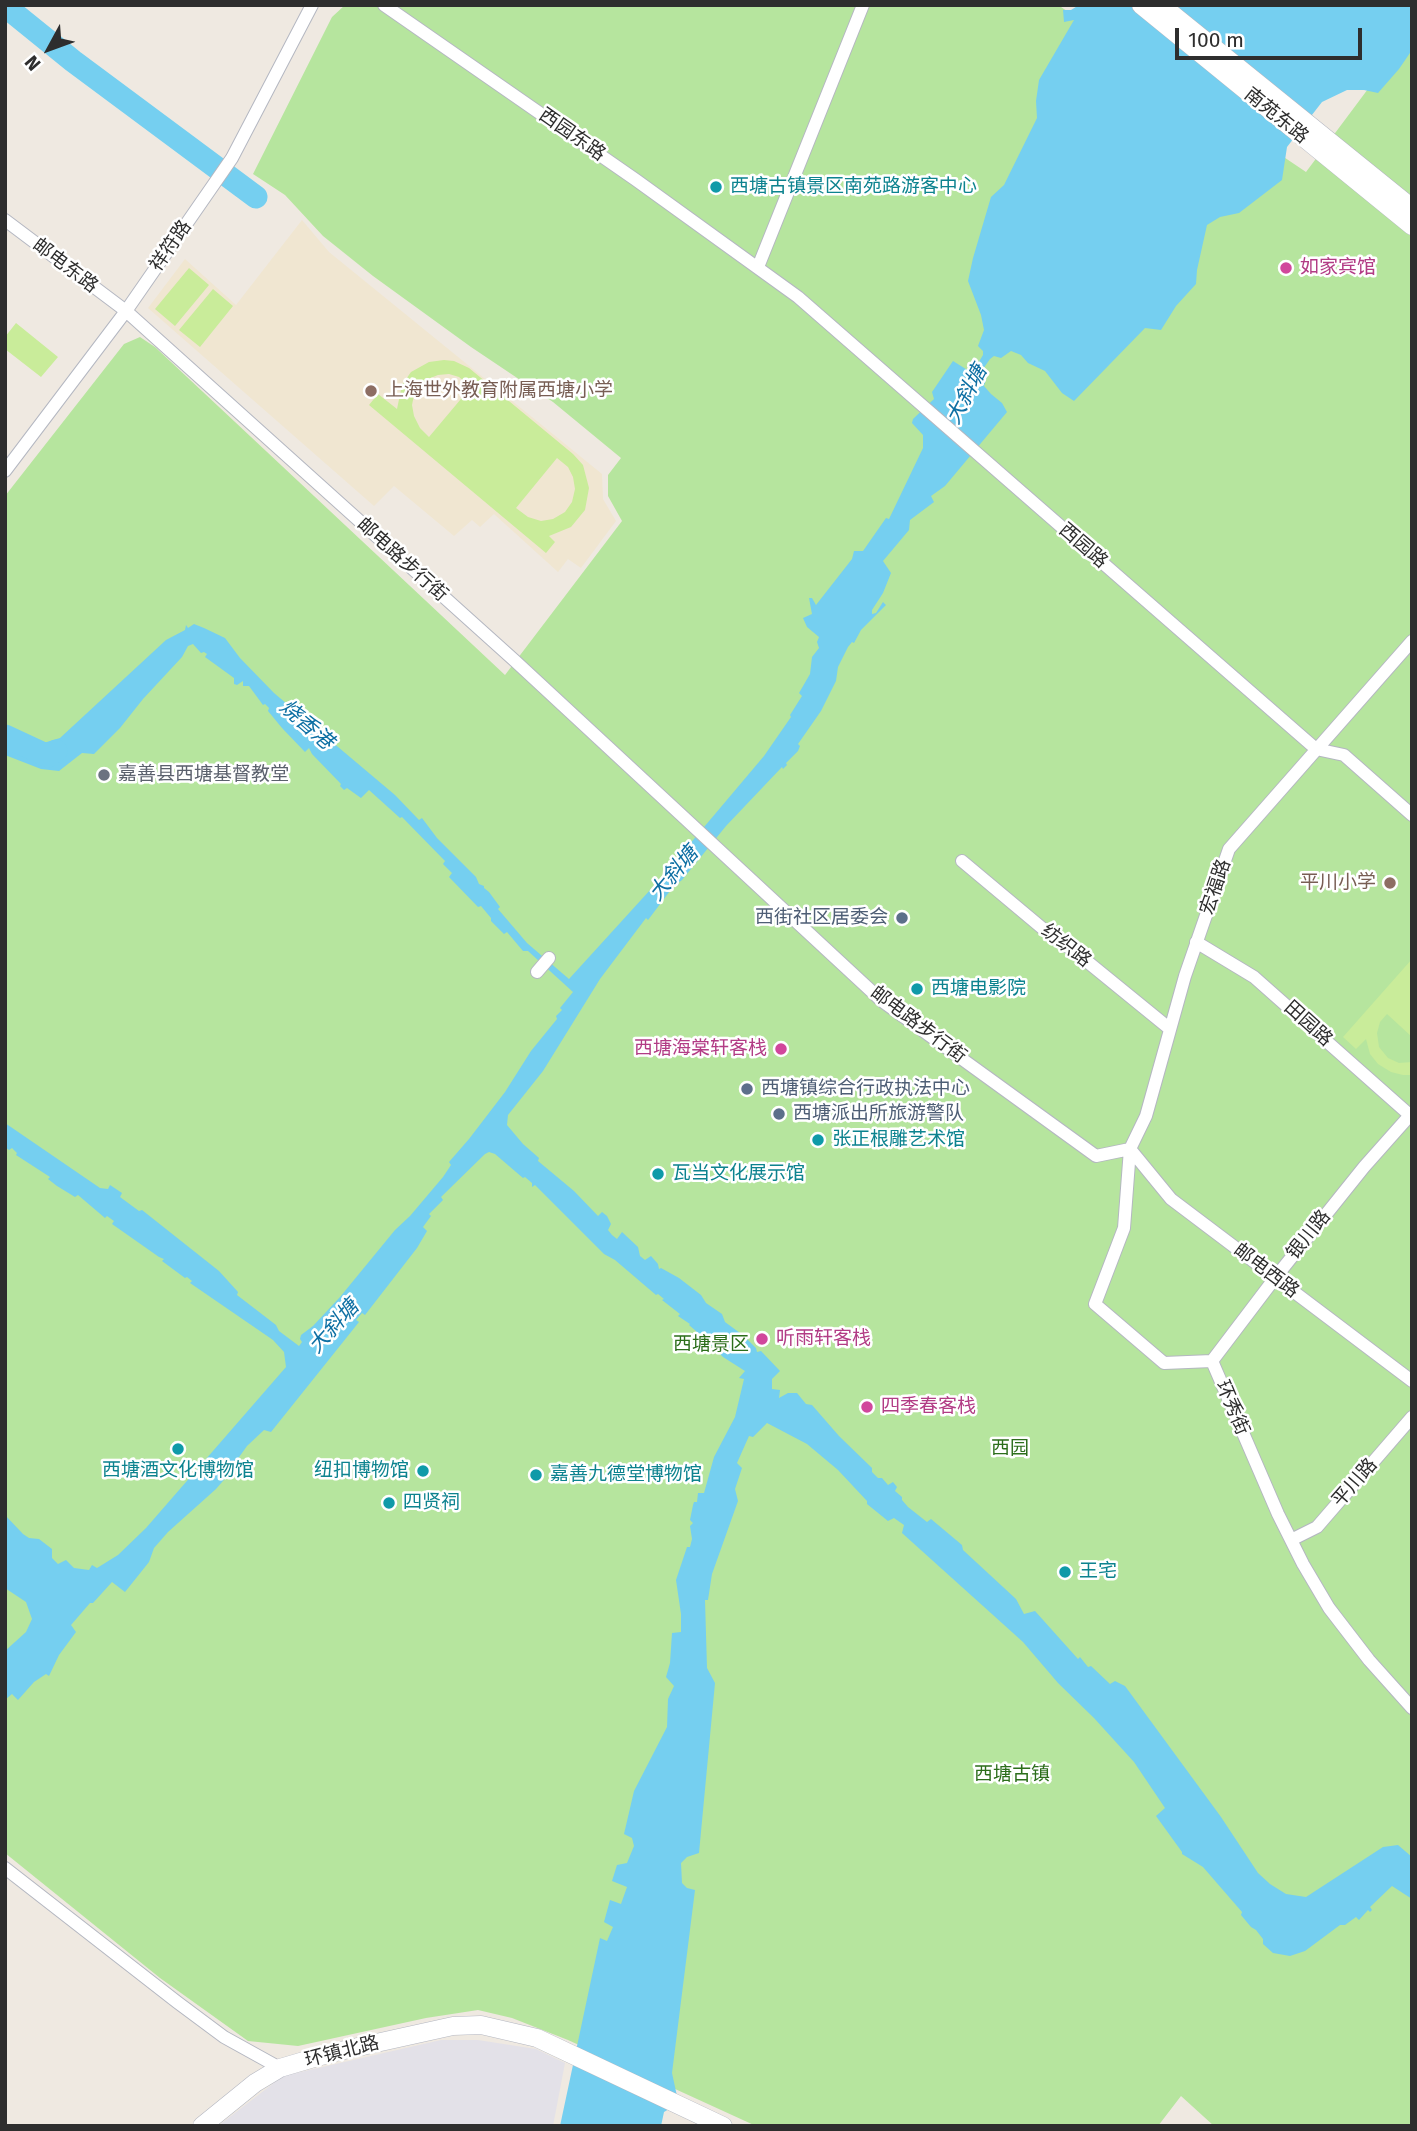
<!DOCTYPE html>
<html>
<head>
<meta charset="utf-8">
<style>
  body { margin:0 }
  #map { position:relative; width:1417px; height:2131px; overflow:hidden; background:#efe9e1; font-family:"Fira Sans",sans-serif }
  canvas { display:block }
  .frame { position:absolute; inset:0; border:7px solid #2e2e2e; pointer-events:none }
  .north { position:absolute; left:14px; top:14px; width:70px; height:70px; -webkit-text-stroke:5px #fff; paint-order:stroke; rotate:229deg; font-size:19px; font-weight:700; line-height:28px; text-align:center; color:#2e2e2e }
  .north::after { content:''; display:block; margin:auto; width:24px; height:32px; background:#2e2e2e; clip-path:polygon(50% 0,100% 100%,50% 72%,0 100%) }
  .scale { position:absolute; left:1175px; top:28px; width:187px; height:32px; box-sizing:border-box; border:4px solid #2e2e2e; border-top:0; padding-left:9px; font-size:21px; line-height:24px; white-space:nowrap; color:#2e2e2e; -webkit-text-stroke:5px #fff; paint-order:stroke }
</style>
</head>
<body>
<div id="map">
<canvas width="1417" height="2131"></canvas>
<div class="frame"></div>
<div class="north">N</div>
<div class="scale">100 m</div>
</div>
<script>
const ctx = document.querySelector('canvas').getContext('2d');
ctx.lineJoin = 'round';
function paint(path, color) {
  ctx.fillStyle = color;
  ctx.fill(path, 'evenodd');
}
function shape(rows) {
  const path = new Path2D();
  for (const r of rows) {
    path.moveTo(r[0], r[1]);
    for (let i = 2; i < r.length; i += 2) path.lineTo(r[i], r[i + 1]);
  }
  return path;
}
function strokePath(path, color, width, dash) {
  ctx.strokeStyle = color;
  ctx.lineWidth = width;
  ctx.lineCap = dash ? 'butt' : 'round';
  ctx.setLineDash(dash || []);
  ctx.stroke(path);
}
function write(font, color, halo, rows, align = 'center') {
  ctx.font = font + ' "Fira Sans","Noto Sans SC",sans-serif';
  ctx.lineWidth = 5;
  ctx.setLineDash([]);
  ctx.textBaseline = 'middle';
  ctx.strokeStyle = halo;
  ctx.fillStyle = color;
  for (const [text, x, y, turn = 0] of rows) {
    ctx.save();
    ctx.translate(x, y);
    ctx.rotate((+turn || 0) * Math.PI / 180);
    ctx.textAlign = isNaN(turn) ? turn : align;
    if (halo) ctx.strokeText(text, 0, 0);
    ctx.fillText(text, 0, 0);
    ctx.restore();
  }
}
const industrial = shape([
  [441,2040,478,2040,536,2049,565,2063,553,2126,218,2126,283,2076]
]);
const education = shape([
  [302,220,329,252,602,474,603,499,616,521,581,568,568,559,558,572,494,514,480,527,472,520,454,536,394,486,374,506,148,308,185,259,236,305]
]);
const green = shape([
  [345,5,1058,5,1306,172,1412,30,1412,2126,1214,2126,1181,2096,1158,2126,756,2126,568,2040,512,2018,478,2010,426,2018,298,2046,248,2041,160,1978,5,1853,5,496,124,344,140,337,155,347,505,675,622,521,608,496,608,475,621,458,553,402,471,347,373,276,323,236,285,195,253,174,332,17]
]);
const pitch = shape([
  [189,268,209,285,175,326,155,309],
  [213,289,233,306,200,347,179,330],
  [16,323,58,357,41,377,5,349,5,337],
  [444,360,454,361,469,368,573,454,583,465,589,488,585,510,571,527,549,536,555,542,546,553,369,405,378,394,397,409,402,385,411,372,429,362],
  [449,374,459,377,471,387,429,437,420,428,414,416,412,405,414,395,428,379,438,375],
  [557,458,568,467,573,477,575,489,572,502,565,512,553,519,541,521,528,517,516,508],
  [1412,959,1412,1037,1387,1014,1380,1022,1377,1033,1379,1047,1388,1058,1399,1063,1412,1062,1412,1075,1403,1075,1391,1072,1378,1064,1370,1054,1366,1039,1356,1049,1343,1037]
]);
const water = shape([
  [1079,5,1412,5,1412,50,1399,69,1378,93,1364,90,1347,90,1322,102,1287,147,1282,180,1239,213,1220,217,1207,225,1197,270,1196,284,1176,306,1161,330,1145,328,1074,401,1062,393,1045,371,1028,363,1021,355,1011,351,1001,358,994,356,990,359,983,369,988,373,984,386,991,394,1002,403,1007,412,945,486,931,496,934,502,910,520,909,530,883,561,891,573,883,593,872,610,872,614,876,613,883,602,886,605,861,630,854,643,852,642,848,647,838,667,836,681,821,711,798,744,800,746,798,751,786,763,787,765,783,769,782,767,726,826,682,880,673,887,648,920,646,918,600,979,543,1071,508,1115,507,1125,523,1144,539,1158,538,1161,574,1191,598,1216,602,1212,607,1216,611,1224,608,1230,612,1235,617,1239,622,1232,638,1247,640,1256,645,1260,651,1256,658,1264,659,1269,661,1268,679,1278,701,1295,706,1303,722,1314,725,1322,744,1336,756,1348,757,1352,761,1351,780,1371,772,1379,772,1389,780,1390,779,1398,788,1393,797,1393,806,1404,812,1405,839,1436,872,1468,872,1472,878,1478,882,1478,888,1485,893,1482,897,1487,895,1491,902,1497,902,1500,908,1507,927,1522,931,1519,962,1545,963,1550,1016,1599,1024,1614,1035,1611,1078,1659,1080,1657,1088,1667,1091,1666,1110,1684,1115,1681,1125,1686,1221,1817,1258,1873,1270,1884,1286,1894,1306,1897,1383,1847,1398,1845,1412,1857,1412,1899,1392,1886,1370,1907,1372,1910,1370,1912,1368,1910,1359,1920,1356,1917,1345,1925,1340,1925,1305,1951,1290,1956,1273,1953,1263,1944,1263,1939,1256,1930,1251,1927,1241,1915,1242,1912,1203,1867,1182,1854,1182,1852,1156,1816,1165,1808,1134,1762,1094,1718,1058,1683,1023,1642,902,1533,904,1525,894,1518,888,1521,867,1504,867,1501,838,1470,807,1444,767,1423,753,1437,749,1436,737,1463,742,1468,735,1489,738,1501,712,1574,708,1600,705,1600,707,1668,715,1683,699,1853,687,1857,681,1863,682,1883,687,1888,695,1890,672,2073,677,2096,669,2109,664,2112,661,2126,560,2126,600,1938,607,1941,613,1927,604,1922,610,1900,621,1904,627,1887,612,1881,617,1865,627,1863,634,1846,632,1838,624,1834,634,1791,667,1727,668,1699,674,1686,666,1677,670,1663,672,1633,681,1632,681,1614,676,1580,687,1547,690,1547,692,1539,690,1526,693,1523,690,1520,693,1505,694,1502,697,1502,698,1493,704,1493,714,1457,735,1417,744,1379,739,1378,745,1371,723,1357,699,1333,696,1335,696,1331,689,1325,690,1324,678,1316,680,1314,662,1300,664,1299,658,1294,656,1295,615,1260,604,1254,535,1185,532,1187,532,1183,525,1177,523,1178,495,1154,489,1152,485,1154,441,1197,443,1200,429,1214,431,1216,423,1227,427,1231,417,1248,365,1315,362,1313,356,1320,359,1322,271,1432,264,1430,247,1446,237,1460,236,1466,216,1489,168,1532,154,1548,149,1562,125,1592,112,1582,93,1603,90,1603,71,1625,76,1632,59,1655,49,1676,46,1674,34,1682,18,1700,12,1694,6,1699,5,1651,26,1632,32,1619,26,1602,5,1588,5,1515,23,1534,29,1538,39,1539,52,1549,52,1558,58,1564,66,1560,74,1568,89,1570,92,1565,97,1568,118,1555,146,1528,286,1367,284,1352,273,1340,190,1283,192,1281,187,1277,185,1278,162,1261,164,1259,159,1257,112,1224,114,1221,107,1216,105,1218,78,1195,75,1197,57,1186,48,1179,50,1177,16,1155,17,1153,12,1148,9,1150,5,1147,5,1123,100,1188,108,1189,110,1185,122,1193,120,1197,139,1211,142,1210,219,1271,238,1292,237,1295,276,1325,279,1331,299,1346,302,1342,300,1339,301,1335,313,1326,340,1297,395,1230,410,1216,443,1177,451,1165,449,1162,469,1139,505,1092,531,1051,557,1019,556,1016,562,1010,560,1008,573,992,528,951,523,951,507,932,504,934,491,921,491,918,481,906,478,907,449,877,452,873,443,864,445,861,402,817,400,818,369,790,361,798,347,788,344,790,340,786,341,784,312,754,309,748,305,752,282,728,268,711,269,708,265,704,263,705,249,686,243,686,243,681,237,685,234,684,234,678,205,657,207,654,204,652,201,653,193,644,188,646,182,657,143,699,120,728,94,754,82,753,59,771,41,769,5,755,5,741,18,747,27,748,60,738,166,640,185,630,186,625,188,628,194,624,204,628,225,638,240,658,274,693,395,795,419,820,422,818,437,838,476,877,479,884,484,886,484,888,489,892,500,907,498,909,527,943,569,979,661,878,764,756,791,717,790,715,802,696,799,693,810,674,812,657,819,648,817,642,819,637,807,627,803,618,812,614,809,598,812,598,816,605,852,559,854,551,863,551,886,518,889,519,923,448,923,435,912,423,913,419,934,399,932,392,953,361,969,371,974,370,983,355,983,351,978,346,984,330,981,315,968,281,973,258,991,197,1004,185,1037,118,1036,101,1039,80,1074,20,1064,22,1063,10,1071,10]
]);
const river = shape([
  [5,6,73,61,256,197],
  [5,736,48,756,56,751]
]);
const street = shape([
  [384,5,636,180,798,297,1316,749,1344,755,1412,815],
  [5,220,126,311,514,660,882,1001,1096,1156,1130,1149],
  [758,267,863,5],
  [5,471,126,311,232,158,312,5],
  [1412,641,1229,849,1185,976,1146,1116,1130,1149,1124,1228,1095,1304,1164,1363,1212,1361,1278,1514,1303,1564,1329,1608,1369,1660,1412,1708],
  [962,861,1054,938,1073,950,1170,1029],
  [1196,942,1254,977,1412,1117],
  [537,972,549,958],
  [1130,1149,1171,1199,1412,1381],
  [1212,1361,1275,1278,1364,1167,1412,1113],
  [1291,1540,1317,1527,1412,1417],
  [5,1868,177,2002,224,2037,280,2068]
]);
const secondary = shape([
  [1141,5,1412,226],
  [1161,5,1412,208],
  [202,2126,255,2083,280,2068,331,2053,453,2026,481,2025,537,2038,723,2126]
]);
const markers = [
  [716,187,7,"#0f9aa8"],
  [1286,268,7,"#d1479c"],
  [371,391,7,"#8d6e63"],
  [104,775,7,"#6b7280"],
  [1390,883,7,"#8d6e63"],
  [902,918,7,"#5c6f8a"],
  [917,989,7,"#0f9aa8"],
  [781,1049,7,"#d1479c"],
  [747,1089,7,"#5c6f8a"],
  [779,1114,7,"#5c6f8a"],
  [818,1140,7,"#0f9aa8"],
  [658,1174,7,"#0f9aa8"],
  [762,1339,7,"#d1479c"],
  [867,1407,7,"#d1479c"],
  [178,1449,7,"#0f9aa8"],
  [423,1471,7,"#0f9aa8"],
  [536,1475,7,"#0f9aa8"],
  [389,1503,7,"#0f9aa8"],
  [1065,1572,7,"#0f9aa8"]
];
const streetNames = [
  ["南苑东路",1276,116,39],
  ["西园东路",572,135,35],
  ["祥符路",171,246,-55],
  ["邮电东路",65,266,37],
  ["西园路",1083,546,41],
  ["邮电路步行街",402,560,42],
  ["宏福路",1216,887,-71],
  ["纺织路",1066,946,38],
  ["田园路",1308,1024,42],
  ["邮电路步行街",918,1025,37],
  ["银川路",1309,1235,-51],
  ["邮电西路",1266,1271,37],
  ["环秀街",1232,1408,67],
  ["平川路",1355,1483,-49],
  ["环镇北路",342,2052,-14]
];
const cultureNames = [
  ["西塘古镇景区南苑路游客中心",730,187],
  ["西塘电影院",931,989],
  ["张正根雕艺术馆",832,1140],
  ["瓦当文化展示馆",672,1174],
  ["西塘酒文化博物馆",178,1471,"center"],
  ["纽扣博物馆",409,1471,"right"],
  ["嘉善九德堂博物馆",550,1475],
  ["四贤祠",403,1503],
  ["王宅",1079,1572]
];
const hotelNames = [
  ["如家宾馆",1300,268],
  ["西塘海棠轩客栈",767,1049,"right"],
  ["听雨轩客栈",776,1339],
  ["四季春客栈",881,1407]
];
const educationNames = [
  ["上海世外教育附属西塘小学",385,391],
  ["平川小学",1376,883,"right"]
];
const worshipNames = [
  ["嘉善县西塘基督教堂",118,775]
];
const serviceNames = [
  ["西街社区居委会",888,918,"right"],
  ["西塘镇综合行政执法中心",761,1089],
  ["西塘派出所旅游警队",793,1114]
];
const parkNames = [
  ["西塘景区",711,1345],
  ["西园",1010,1449],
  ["西塘古镇",1012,1775]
];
const waterNames = [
  ["大斜塘",967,395,-62],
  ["烧香港",306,725,41],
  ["大斜塘",674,874,-50],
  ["大斜塘",334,1327,-48]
];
paint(industrial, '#e3e1e8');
paint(education, '#f0e6d1');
paint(green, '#b6e59e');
paint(pitch, '#c9ec9a');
paint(water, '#75cff0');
strokePath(river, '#75cff0', 23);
strokePath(street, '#b4b7c1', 14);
strokePath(secondary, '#b4b7c1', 19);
strokePath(street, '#fff', 12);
strokePath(secondary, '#fff', 18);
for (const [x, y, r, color] of markers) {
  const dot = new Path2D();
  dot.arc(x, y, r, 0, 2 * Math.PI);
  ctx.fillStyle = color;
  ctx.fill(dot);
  strokePath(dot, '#fff', 2.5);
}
write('19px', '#2e2e2e', '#fff', streetNames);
write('19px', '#0d838f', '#fff', cultureNames, 'left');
write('19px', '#b23c85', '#fff', hotelNames, 'left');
write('19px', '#785e54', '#fff', educationNames, 'left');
write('19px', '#5b616d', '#fff', worshipNames, 'left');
write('19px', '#4e5e75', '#fff', serviceNames, 'left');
write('19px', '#2c6e1b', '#fff', parkNames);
write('italic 21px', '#0d6fa3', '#fff', waterNames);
</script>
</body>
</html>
